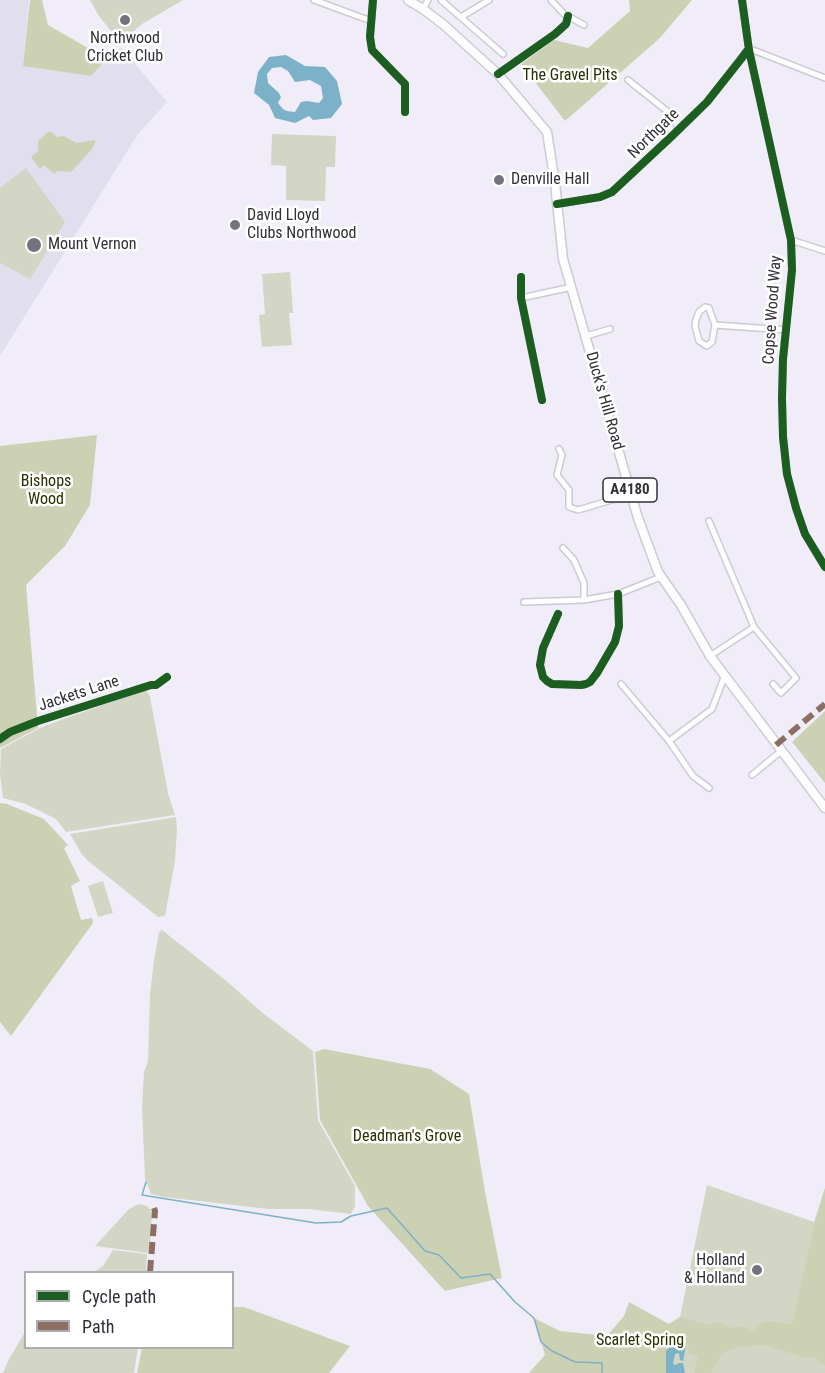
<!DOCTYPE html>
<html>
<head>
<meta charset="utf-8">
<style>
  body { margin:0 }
  #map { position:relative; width:825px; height:1373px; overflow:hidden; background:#f0edf9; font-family:"Roboto Condensed",sans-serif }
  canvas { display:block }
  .legend { position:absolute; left:24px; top:1271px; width:210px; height:78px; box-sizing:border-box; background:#fff; border:2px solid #adacaf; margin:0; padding:8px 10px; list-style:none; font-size:18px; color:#312f38 }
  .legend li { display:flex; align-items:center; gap:12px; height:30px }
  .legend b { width:30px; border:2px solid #adacaf }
</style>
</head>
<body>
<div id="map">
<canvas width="825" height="1373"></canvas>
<ul class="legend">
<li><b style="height:8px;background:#1b5e20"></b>Cycle path</li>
<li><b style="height:8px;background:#8d6e63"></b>Path</li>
</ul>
</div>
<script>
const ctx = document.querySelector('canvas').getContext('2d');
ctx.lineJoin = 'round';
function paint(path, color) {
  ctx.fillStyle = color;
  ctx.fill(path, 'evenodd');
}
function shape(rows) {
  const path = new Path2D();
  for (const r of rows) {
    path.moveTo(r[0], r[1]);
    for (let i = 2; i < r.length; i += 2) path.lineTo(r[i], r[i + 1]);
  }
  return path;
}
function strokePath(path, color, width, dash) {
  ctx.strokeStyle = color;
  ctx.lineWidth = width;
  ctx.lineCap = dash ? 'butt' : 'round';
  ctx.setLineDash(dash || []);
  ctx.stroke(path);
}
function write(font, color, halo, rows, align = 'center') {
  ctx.font = font + ' "Roboto Condensed",sans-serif';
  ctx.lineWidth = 5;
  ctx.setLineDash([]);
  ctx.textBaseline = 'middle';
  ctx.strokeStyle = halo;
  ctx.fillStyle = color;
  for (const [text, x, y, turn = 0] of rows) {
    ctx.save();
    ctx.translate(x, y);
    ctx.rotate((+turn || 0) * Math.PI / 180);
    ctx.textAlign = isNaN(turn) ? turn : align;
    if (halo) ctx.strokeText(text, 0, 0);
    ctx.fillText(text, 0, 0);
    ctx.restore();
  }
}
const medical = shape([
  [0,0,29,0,23,65,91,76,107,59,121,47,167,102,138,134,0,356]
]);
const green = shape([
  [90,0,183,0,142,24,124,40,119,40,107,26,99,16],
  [272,134,336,136,335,167,326,167,325,201,286,200,286,166,271,165],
  [26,168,65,222,30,279,0,263,0,188],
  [290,272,293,313,289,313,292,345,262,347,259,315,265,314,262,274],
  [146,690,150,697,168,793,175,815,66,832,56,819,26,804,3,798,0,775,1,749,40,728,69,717],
  [176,817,177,830,175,861,165,916,158,917,87,860,81,853,70,834],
  [103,881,113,913,98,917,88,886],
  [162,930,224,979,264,1014,313,1051,318,1120,355,1186,355,1206,351,1214,308,1209,268,1209,164,1197,151,1194,145,1179,142,1108,144,1072,148,1061,150,994,154,960,159,932],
  [707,1185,814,1222,825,1188,825,1373,666,1373,669,1324,680,1317],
  [140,1204,147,1206,152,1212,151,1235,148,1253,95,1246,128,1210,134,1206],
  [113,1250,147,1254,146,1272,94,1272,103,1266],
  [25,1332,26,1348,138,1348,134,1373,3,1373,8,1361]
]);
const forest = shape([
  [30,0,42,0,48,25,107,59,91,76,23,66],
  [629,0,692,0,660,38,565,121,521,64,554,40,588,48,630,11],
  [48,132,51,132,57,137,64,136,76,143,96,140,92,149,72,171,68,172,57,171,54,174,44,165,40,169,31,157,38,151,38,141],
  [97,435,90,505,65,546,26,585,38,728,0,748,0,446],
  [825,711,825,783,792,742],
  [0,803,7,804,44,819,68,845,64,848,80,881,71,886,81,920,92,918,93,923,11,1036,0,1022],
  [324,1049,430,1069,469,1094,485,1192,502,1278,445,1291,368,1206,320,1120,315,1052],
  [825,1188,825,1366,813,1357,804,1357,762,1345,737,1347,722,1353,711,1373,694,1373,698,1357,689,1354,686,1345,678,1340,666,1373,529,1373,545,1355,534,1318,560,1331,607,1336,624,1316,629,1302,669,1324,680,1317,709,1325,718,1322,732,1328,744,1326,753,1331,764,1321,792,1324,815,1222],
  [233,1307,244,1307,350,1346,329,1373,137,1373,142,1348,232,1348]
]);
const water = shape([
  [286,55,305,66,325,67,337,81,342,104,331,118,313,120,309,116,295,123,275,118,269,105,254,93,258,72,269,57],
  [281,67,288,71,295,82,310,80,321,86,323,98,319,103,307,101,301,102,295,112,287,111,283,109,278,103,281,97,279,93,268,83,267,74,272,68],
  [677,1340,686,1345,683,1361,680,1360,679,1353,675,1354,673,1364,675,1365,679,1363,683,1363,685,1373,666,1373,666,1351]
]);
const stream = shape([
  [146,1182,142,1195,316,1223,341,1222,351,1216,387,1208,425,1251,439,1255,461,1278,490,1274,515,1302,534,1318,541,1342,552,1351,575,1362,602,1363,602,1373]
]);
const minor = shape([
  [314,0,371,21],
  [373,0,370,37,372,50,405,84,405,112],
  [441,0,503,54],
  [551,0,564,14,584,25],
  [742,0,749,50,791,240,792,270,783,359,782,398,783,437,787,474,796,508,805,534,825,567],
  [423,9,428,0],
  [461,17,489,0],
  [749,50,753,50,825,78],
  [498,74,555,34,566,24,568,16],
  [628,80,667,111,672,136],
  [557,204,600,197,612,192,672,136,707,102,741,59,747,51,749,50],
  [791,240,825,251],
  [521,277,521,298,542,400],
  [521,298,572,287],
  [715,325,712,342,707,346,699,341,695,326,696,320,699,312,705,307,709,308,715,325,786,330],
  [586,336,610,329],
  [559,449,562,455,557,475,569,490,569,507,578,510,615,499,632,497],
  [709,521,754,627,796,678,781,693,773,684],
  [563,548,574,560,584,583,584,600],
  [524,602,584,600,618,594,661,577],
  [558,614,543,648,540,665,543,677,547,681,552,684,581,685,586,684,590,682,597,673,615,642,619,626,618,594],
  [710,656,754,627],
  [621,684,669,741,693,776,709,788],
  [0,739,10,732,38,721,151,685,156,685,167,677],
  [669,741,712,709,725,675],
  [752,775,781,751]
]);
const primary = shape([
  [408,0,423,9,444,25,498,74,547,132,555,183,563,259,638,518,658,572,681,605,710,656,825,808]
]);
const quiet = shape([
  [776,745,825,704],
  [150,1272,155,1211,154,1208]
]);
const cycleway = shape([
  [373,0,370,37,372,50,405,84,405,112],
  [742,0,749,50,791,240,792,270,783,359,782,398,783,437,787,474,796,508,805,534,825,567],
  [498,74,555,34,566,24,568,16],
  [557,204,600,197,612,192,672,136,707,102,741,59,747,51,749,50],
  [521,277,521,298,542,400],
  [558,614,543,648,540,665,543,677,547,681,552,684,581,685,586,684,590,682,597,673,615,642,619,626,618,594],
  [0,739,10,732,38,721,151,685,156,685,167,677]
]);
const markers = [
  [125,20,6,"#74727c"],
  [499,180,6,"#74727c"],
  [235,225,6,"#74727c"],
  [34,245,8,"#74727c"],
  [757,1270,6,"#74727c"]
];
const shields = [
  [630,490,54]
];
const shieldNames = [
  ["A4180",630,490]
];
const poiNames = [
  ["Northwood",125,39,"center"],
  ["Cricket Club",125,57,"center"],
  ["Denville Hall",511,180],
  ["David Lloyd",247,216],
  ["Clubs Northwood",247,234],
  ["Mount Vernon",48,245],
  ["Holland",745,1261,"right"],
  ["& Holland",745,1279,"right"]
];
const parkNames = [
  ["The Gravel Pits",570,76],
  ["Bishops",46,482],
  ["Wood",46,500],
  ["Deadman's Grove",407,1137],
  ["Scarlet Spring",640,1341]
];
const streetNames = [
  ["Northgate",654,134,-44],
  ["Copse Wood Way",773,310,-86],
  ["Duck's Hill Road",604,401,74],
  ["Jackets Lane",79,694,-18]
];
paint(medical, '#e1deee');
paint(green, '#d3d6c4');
paint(forest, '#ccd1b4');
paint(water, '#7bb2c7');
strokePath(stream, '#7bb2c7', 1.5);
strokePath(minor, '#cdcad4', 8);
strokePath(primary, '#cdcad4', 11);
strokePath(minor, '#fdfcfe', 5);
strokePath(primary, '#fdfcfe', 8);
strokePath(quiet, '#8d6e63', 6, [12, 6]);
strokePath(cycleway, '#1b5e20', 8);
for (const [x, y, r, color] of markers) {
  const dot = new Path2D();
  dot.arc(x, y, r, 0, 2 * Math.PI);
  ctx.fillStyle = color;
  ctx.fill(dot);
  strokePath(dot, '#fff', 2);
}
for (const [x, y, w] of shields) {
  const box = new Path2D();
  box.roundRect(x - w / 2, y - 12, w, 24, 4.5);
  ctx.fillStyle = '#fff';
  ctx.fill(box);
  strokePath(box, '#312f38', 1.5);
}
write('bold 15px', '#312f38', null, shieldNames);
write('16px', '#312f38', '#fff', poiNames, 'left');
write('16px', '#292f00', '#fff', parkNames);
write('16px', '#312f38', '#fff', streetNames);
</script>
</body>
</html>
